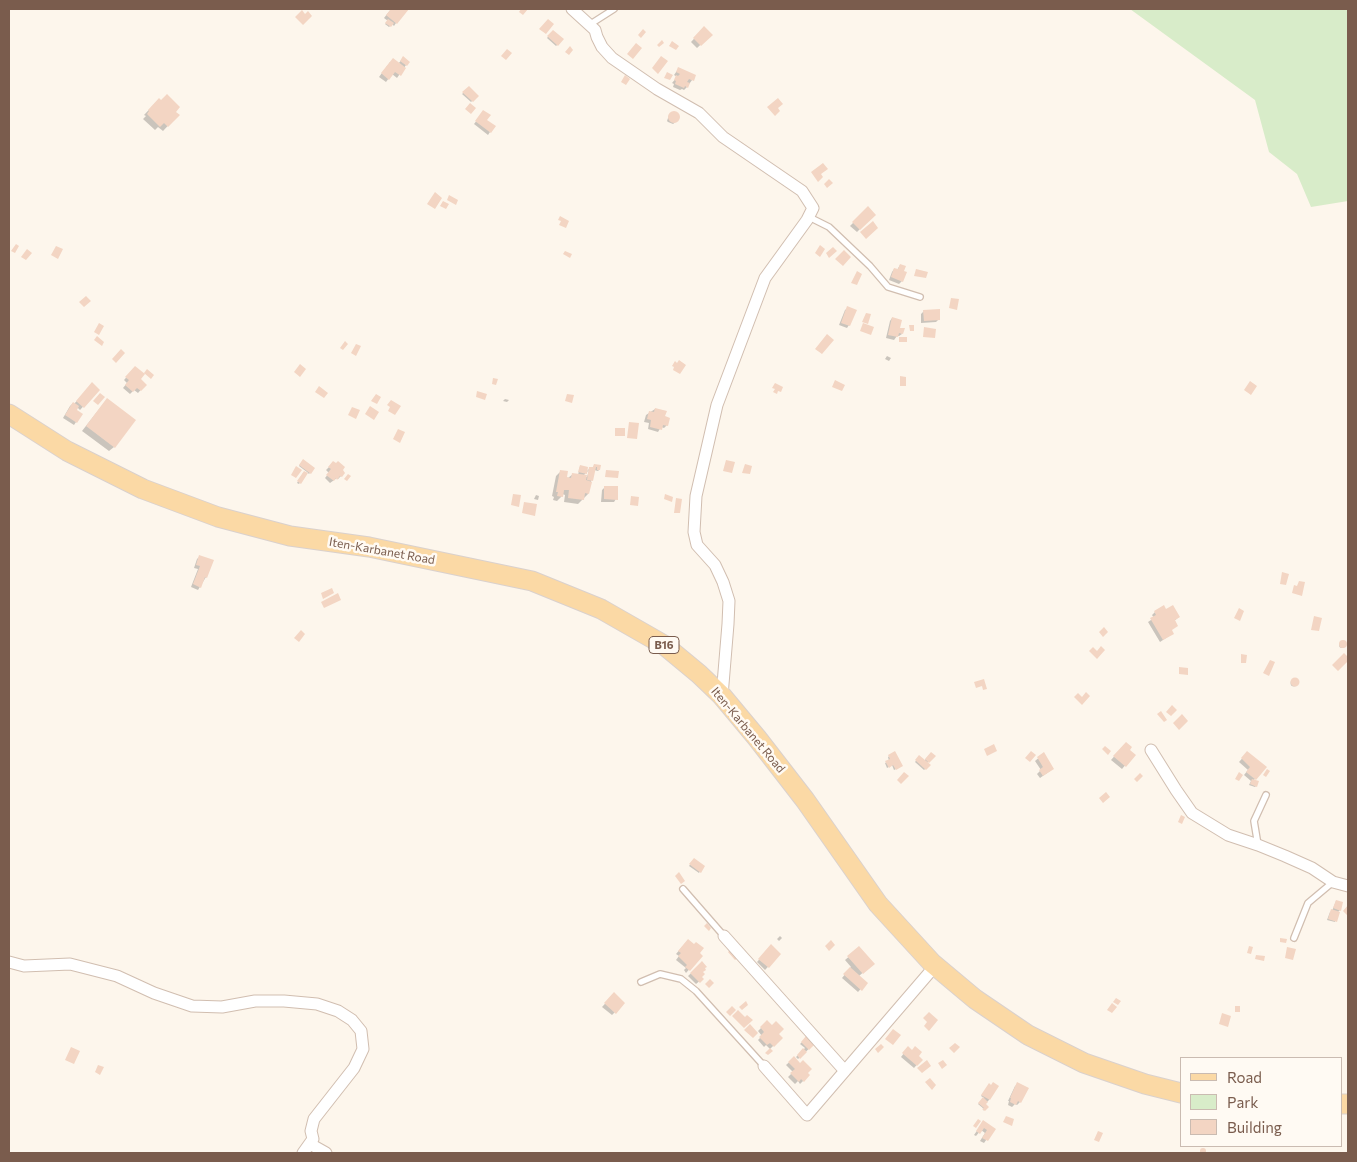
<!DOCTYPE html>
<html>
<head>
<meta charset="utf-8">
<style>
  body { margin:0 }
  #map { position:relative; width:1357px; height:1162px; overflow:hidden; background:#fdf6ec; font-family:Commissioner,sans-serif }
  canvas { display:block }
  .frame { position:absolute; inset:0; border:10px solid #7a5c4d; pointer-events:none }
  .legend { position:absolute; left:1180px; top:1057px; width:162px; height:90px; box-sizing:border-box; background:#fffaf3; border:1px solid #cabbb1; margin:0; padding:6px 9px; list-style:none; font-size:15px; color:#7a5c4d }
  .legend li { display:flex; align-items:center; gap:10px; height:25px }
  .legend b { width:25px; border:1px solid #cabbb1 }
</style>
</head>
<body>
<div id="map">
<canvas width="1357" height="1162"></canvas>
<div class="frame"></div>
<ul class="legend">
<li><b style="height:6px;background:#fbd9a5"></b>Road</li>
<li><b style="height:14px;background:#d8ecc9"></b>Park</li>
<li><b style="height:14px;background:#f3d5c3"></b>Building</li>
</ul>
</div>
<script>
const ctx = document.querySelector('canvas').getContext('2d');
ctx.lineJoin = 'round';
function paint(path, color) {
  ctx.fillStyle = color;
  ctx.fill(path, 'evenodd');
}
function shape(rows) {
  const path = new Path2D();
  for (const r of rows) {
    if (r.length === 3) {
      path.moveTo(r[0] + r[2], r[1]);
      path.arc(r[0], r[1], r[2], 0, 2 * Math.PI);
      continue;
    }
    path.moveTo(r[0], r[1]);
    for (let i = 2; i < r.length; i += 2) path.lineTo(r[i], r[i + 1]);
  }
  return path;
}
function strokePath(path, color, width, dash) {
  ctx.strokeStyle = color;
  ctx.lineWidth = width;
  ctx.lineCap = dash ? 'butt' : 'round';
  ctx.setLineDash(dash || []);
  ctx.stroke(path);
}
function write(font, color, halo, rows, align = 'center') {
  ctx.font = font + ' Commissioner,sans-serif';
  ctx.lineWidth = 5;
  ctx.setLineDash([]);
  ctx.textBaseline = 'middle';
  ctx.strokeStyle = halo;
  ctx.fillStyle = color;
  for (const [text, x, y, turn = 0] of rows) {
    ctx.save();
    ctx.translate(x, y);
    ctx.rotate((+turn || 0) * Math.PI / 180);
    ctx.textAlign = isNaN(turn) ? turn : align;
    if (halo) ctx.strokeText(text, 0, 0);
    ctx.fillText(text, 0, 0);
    ctx.restore();
  }
}
const green = shape([
  [1130,9,1348,9,1348,201,1311,207,1297,174,1269,152,1255,100]
]);
const shadow = shape([
  [391,9,407,9,396,23,394,26,392,24,389,27,385,24,388,21,384,18],
  [704,28,711,35,697,48,691,42],
  [553,31,562,40,556,46,547,38],
  [403,58,406,65,397,78,392,74,386,82,379,77,390,62,398,64],
  [679,68,695,76,687,87,684,90,682,89,680,90,673,87,674,84,672,83,677,77,674,75],
  [469,88,477,96,471,102,462,94],
  [159,99,178,115,163,131,158,127,155,130,143,119,146,116,144,115],
  [675,113,678,116,677,121,673,124,668,122,667,121,669,115],
  [481,115,486,120,490,132,488,135,474,124],
  [868,208,874,215,857,232,850,226],
  [900,265,902,281,899,284,889,280,892,272,894,269,897,270],
  [848,308,849,325,847,328,839,325,845,310],
  [924,311,939,319,936,322,921,323,921,314],
  [892,318,902,334,899,336,897,336,894,340,886,338,890,321],
  [887,356,891,358,889,361,885,359],
  [135,368,139,379,145,385,138,393,134,390,130,394,123,388,127,383,124,380],
  [92,384,98,390,80,410,77,407,76,422,74,425,63,418,70,406,73,403,74,404],
  [107,399,114,447,109,451,82,431],
  [505,399,509,400,507,402,503,401],
  [655,409,664,417,667,425,664,428,661,427,658,432,648,429,649,423,644,422,646,415],
  [303,460,314,468,309,474,307,472,299,484,297,483,303,473,306,474,307,472,299,466],
  [333,463,344,473,338,479,337,478,330,483,325,478,329,473,326,470],
  [594,465,600,466,599,470,598,471,594,470,588,494,578,504,564,502,565,495,562,494,562,496,557,501,553,500,554,497,552,496,556,476,561,471,566,478,568,478,573,474,578,475,580,466,586,472,590,468,593,469],
  [589,470,587,477,583,476],
  [605,487,616,499,614,502,601,502,602,490],
  [536,495,539,496,538,500,534,499],
  [200,556,206,577,198,590,191,587,198,569,194,568,197,559],
  [1166,611,1179,617,1174,621,1169,636,1160,642,1148,622,1154,618,1152,615,1155,612],
  [1342,645,3],
  [1294,683,3.5],
  [1126,743,1128,750,1134,755,1122,769,1111,760],
  [894,753,900,767,894,770,892,765,887,768,885,763,889,761,888,757],
  [931,753,934,756,927,763,929,765,924,770,915,762,919,757,924,761],
  [1247,753,1265,768,1253,781,1256,786,1255,787,1249,785,1251,781,1244,775,1248,770,1239,762],
  [1043,754,1050,771,1040,778,1037,774,1041,770,1035,761],
  [694,859,703,866,699,873,689,866],
  [1336,901,1340,910,1337,913,1335,922,1327,920,1330,912,1332,911],
  [780,936,782,938,779,941,777,939],
  [688,940,701,956,686,973,684,970,686,968,676,960,679,956,676,954],
  [771,946,780,954,765,970,757,962],
  [859,948,873,964,859,976,866,983,858,992,842,978,851,967,845,960],
  [702,963,702,972,700,977,702,979,696,984,688,976],
  [614,994,624,1003,612,1015,602,1007],
  [767,1022,781,1038,770,1049,766,1045,764,1047,758,1040,762,1036,758,1031],
  [806,1038,813,1045,798,1059,796,1057,805,1048,800,1044],
  [908,1048,921,1060,914,1068,901,1057],
  [794,1058,806,1078,800,1084,798,1081,795,1084,788,1077,793,1072,786,1065],
  [1018,1084,1027,1088,1020,1102,1017,1105,1015,1104,1012,1107,1008,1105,1009,1101,1008,1101,1015,1086],
  [988,1086,989,1100,985,1104,987,1107,983,1111,984,1109,978,1104,984,1098,981,1096],
  [981,1125,994,1129,984,1143,980,1141,985,1133,981,1130,976,1136,974,1135],
  [1202,1150,1204,1151,1204,1153,1199,1153]
]);
const building = shape([
  [391,9,409,9,397,24,386,15],
  [521,9,528,9,523,15,519,12],
  [302,10,305,14,308,11,312,16,303,25,295,17],
  [388,19,394,23,391,27,385,23],
  [548,19,554,24,546,34,539,29],
  [704,26,713,35,701,46,693,38],
  [643,29,646,32,641,38,638,35],
  [553,30,564,39,558,46,547,36],
  [662,40,664,43,659,47,657,45],
  [672,41,679,46,676,50,669,46],
  [636,43,642,48,633,59,627,54],
  [570,46,573,50,569,55,565,52],
  [507,49,512,53,506,60,501,56],
  [403,56,410,62,407,66,400,61],
  [661,56,668,61,658,74,652,68],
  [393,58,406,68,401,76,395,72,389,80,381,73],
  [678,67,696,75,694,81,689,79,687,82,690,83,688,88,685,86,684,88,675,84,676,81,674,80,676,75,678,76,680,74,676,72],
  [667,72,673,75,670,80,664,78],
  [625,75,630,79,626,85,621,82],
  [469,86,479,96,473,102,462,92],
  [167,94,180,107,176,112,180,115,168,127,164,123,160,127,147,114,149,111,148,110,159,98,161,100],
  [778,98,783,104,778,108,780,111,775,116,767,107],
  [470,103,476,108,471,114,465,109],
  [483,110,491,115,487,120,496,126,491,133,475,121],
  [674,117,6],
  [823,163,828,169,821,174,823,177,818,182,811,172],
  [829,179,833,183,827,188,824,184],
  [435,192,442,198,435,209,427,204],
  [449,195,458,200,456,205,447,200],
  [443,201,449,204,446,209,440,206],
  [868,206,876,215,860,230,852,222],
  [560,216,569,221,566,228,559,225,561,221,558,220],
  [873,221,878,228,866,239,860,232],
  [16,244,19,246,15,253,11,251],
  [820,245,825,249,820,257,815,253],
  [56,246,63,249,58,259,51,255],
  [833,247,837,251,829,258,826,253],
  [27,249,32,253,26,260,21,257],
  [844,250,851,257,843,266,835,259],
  [565,251,572,254,570,258,563,254],
  [900,264,906,266,904,271,907,272,903,282,891,277,894,268,898,269],
  [916,269,928,272,926,278,914,276],
  [857,271,862,274,857,285,851,283],
  [86,296,91,301,84,307,79,302],
  [951,298,959,299,957,310,949,308],
  [847,306,857,310,850,326,841,323],
  [940,309,940,320,924,321,923,310],
  [866,313,871,314,868,324,862,322],
  [892,317,902,320,900,328,905,328,903,334,899,333,898,337,888,335],
  [99,323,104,326,99,335,94,332],
  [863,323,874,327,871,335,860,331],
  [909,325,914,325,914,331,910,331],
  [924,327,936,329,935,338,923,337],
  [827,334,834,340,822,354,815,349],
  [97,336,104,342,102,346,94,340],
  [899,337,907,337,907,342,899,342],
  [345,341,348,344,343,350,340,348],
  [356,344,361,346,356,356,351,353],
  [121,349,125,353,116,363,112,359],
  [679,360,686,365,680,374,673,370,674,367,672,366,675,361,677,363],
  [300,364,306,369,300,377,294,372],
  [135,366,145,374,141,379,147,385,141,391,137,388,133,392,125,385,129,380,125,377],
  [147,369,154,375,151,379,144,373],
  [900,376,906,377,906,386,900,386],
  [493,378,498,379,496,385,492,384],
  [835,380,845,385,842,391,832,387],
  [1250,381,1257,386,1251,395,1244,390],
  [92,382,100,390,84,408,76,401],
  [775,383,783,387,781,392,778,391,777,394,773,392,775,389,772,388],
  [319,386,328,393,324,398,315,392],
  [477,391,487,394,485,400,476,397],
  [100,393,105,397,98,405,93,401],
  [376,394,381,397,377,404,371,401],
  [567,394,574,395,572,403,565,401],
  [107,398,136,420,115,448,86,426],
  [391,400,401,406,395,415,388,411,390,407,387,405],
  [73,402,79,406,77,410,83,414,77,423,65,415],
  [370,406,379,412,374,420,365,414],
  [352,407,360,410,356,419,348,415],
  [655,408,667,411,665,416,670,418,668,426,663,425,662,430,650,427,651,420,647,419,649,411,654,412],
  [629,422,639,423,637,439,627,438],
  [615,428,625,428,625,436,615,436],
  [398,429,405,432,400,443,393,439],
  [303,459,315,468,311,474,299,465],
  [726,460,735,462,732,473,723,471],
  [333,461,336,463,338,461,345,467,343,470,345,473,342,477,340,476,337,480,336,478,334,481,326,475,331,469,328,467],
  [594,464,601,465,600,470,597,470,597,467,596,467,593,481,587,480,589,467,593,467],
  [745,464,752,466,750,474,742,473],
  [580,465,588,467,587,474,578,472],
  [296,466,302,470,296,478,291,475],
  [560,470,568,471,567,477,571,478,572,473,587,475,586,480,592,482,589,494,585,493,584,500,568,498,569,490,564,490,563,497,557,496,558,492,556,492],
  [606,470,619,471,618,478,605,477],
  [304,471,308,473,301,484,297,481],
  [348,474,351,476,347,481,344,479],
  [604,486,618,486,618,500,604,499],
  [513,494,521,495,519,507,511,505],
  [665,494,673,497,672,502,664,499],
  [631,496,639,497,638,506,630,505],
  [676,498,682,499,680,513,674,513],
  [524,502,537,504,535,516,522,513],
  [199,555,214,560,207,578,205,577,201,588,193,584,200,566,196,565],
  [1282,572,1289,574,1286,585,1280,584],
  [1299,581,1305,582,1302,596,1292,593,1294,585,1297,586],
  [332,588,334,593,323,599,321,593],
  [338,593,341,600,324,608,321,602],
  [1164,605,1166,609,1173,605,1180,617,1175,620,1178,626,1172,630,1174,634,1163,640,1150,618,1156,615,1154,611],
  [1239,608,1244,611,1240,621,1234,618],
  [1314,616,1322,618,1319,631,1311,630],
  [1104,627,1108,632,1103,637,1099,632],
  [301,630,305,634,299,642,294,638],
  [1343,644,4],
  [1101,646,1105,650,1097,659,1089,651,1093,647,1097,651],
  [1344,653,1348,657,1348,661,1338,671,1332,665],
  [1241,654,1247,655,1246,663,1241,663],
  [1270,660,1275,662,1269,676,1263,673],
  [1179,667,1188,668,1188,675,1179,674],
  [1295,682,4.5],
  [984,679,987,689,983,690,982,686,976,688,974,682],
  [1086,692,1090,696,1082,705,1074,697,1078,693,1082,697],
  [1172,705,1177,710,1171,716,1166,712],
  [1161,711,1167,720,1164,722,1157,714],
  [1182,714,1188,721,1179,730,1173,723],
  [1126,742,1132,747,1130,750,1136,755,1126,767,1113,756],
  [994,744,997,751,987,756,984,749],
  [1105,746,1111,751,1108,755,1102,749],
  [895,751,903,766,896,770,893,765,889,768,885,761,890,759,888,755],
  [1031,751,1036,755,1030,762,1025,758],
  [1247,751,1267,767,1256,780,1246,772,1250,767,1241,758],
  [931,752,936,756,929,763,925,759],
  [1044,752,1054,769,1043,776,1039,770,1043,767,1037,757],
  [919,755,931,765,926,770,915,760],
  [1267,769,1270,771,1266,777,1263,775],
  [904,772,909,776,901,784,897,780],
  [1239,772,1243,775,1239,781,1235,779],
  [1140,773,1143,776,1137,782,1134,779],
  [1252,779,1259,781,1257,787,1250,784],
  [1106,792,1110,797,1103,803,1099,798],
  [1181,815,1185,817,1182,824,1178,822],
  [694,858,705,866,701,873,689,864],
  [679,872,685,881,681,884,675,876],
  [1336,900,1343,902,1341,911,1333,908],
  [1348,905,1348,916,1343,911],
  [1331,909,1340,912,1337,922,1328,919],
  [707,923,711,928,709,931,704,926],
  [1280,938,1287,939,1286,943,1280,942],
  [688,939,694,944,696,942,704,948,700,953,703,956,690,971,685,967,687,965,678,956,681,953,678,951],
  [831,940,835,945,829,951,825,946],
  [771,944,781,954,769,968,758,959],
  [859,946,875,964,863,974,847,956],
  [1249,946,1253,947,1251,954,1247,953],
  [1287,947,1296,949,1293,960,1285,958],
  [732,948,739,957,735,960,728,952],
  [1256,955,1265,956,1264,961,1255,959],
  [702,961,707,967,705,968,706,970,703,972,705,974,702,977,704,979,700,983,690,973],
  [850,967,868,983,862,991,843,974],
  [710,979,714,983,709,988,705,984],
  [614,992,625,1003,616,1014,604,1003],
  [1116,998,1121,1001,1118,1005,1113,1002],
  [746,1001,748,1005,742,1010,739,1007],
  [1112,1003,1117,1007,1112,1013,1107,1010],
  [732,1006,736,1010,730,1016,726,1012],
  [1235,1006,1240,1006,1240,1012,1235,1012],
  [738,1010,745,1017,747,1015,753,1020,744,1028,732,1016],
  [929,1012,938,1020,929,1031,924,1026,927,1022,923,1018],
  [1222,1013,1231,1016,1228,1027,1219,1024],
  [767,1020,772,1025,776,1021,784,1029,779,1034,783,1038,774,1047,770,1043,767,1045,759,1037,764,1032,760,1027],
  [750,1024,758,1033,753,1038,744,1030],
  [893,1029,901,1035,893,1045,885,1039],
  [806,1036,814,1045,809,1050,801,1042],
  [955,1043,960,1047,954,1053,949,1048],
  [881,1044,884,1047,878,1053,875,1049],
  [908,1046,912,1050,915,1046,922,1052,919,1056,923,1060,917,1066,902,1053],
  [71,1047,80,1051,74,1064,65,1060],
  [770,1048,773,1051,768,1055,765,1053],
  [803,1048,807,1052,800,1059,797,1055],
  [794,1056,800,1063,803,1060,812,1069,808,1073,810,1075,804,1082,801,1079,799,1082,790,1073,795,1069,788,1062],
  [927,1060,931,1066,922,1073,917,1068],
  [943,1060,947,1065,942,1069,938,1063],
  [98,1065,104,1067,100,1075,95,1072],
  [930,1078,936,1085,932,1090,925,1082],
  [993,1082,999,1086,990,1100,981,1095,989,1083,991,1085],
  [1017,1082,1029,1088,1021,1103,1018,1101,1016,1105,1010,1102,1011,1098,1010,1098],
  [983,1097,988,1102,986,1104,989,1107,985,1111,982,1109,984,1108,978,1103],
  [1006,1116,1014,1119,1012,1126,1003,1122],
  [978,1119,981,1121,976,1128,973,1126],
  [983,1120,996,1129,988,1141,982,1138,987,1130,984,1128,980,1134,976,1131],
  [1098,1131,1103,1133,1099,1142,1094,1140],
  [1203,1151,3]
]);
const lane = shape([
  [589,25,614,9],
  [809,217,829,227,870,266,888,287,920,297],
  [1258,845,1254,821,1266,795],
  [683,889,724,936],
  [1294,938,1308,903,1333,882],
  [641,982,660,974,681,979,696,991,764,1066]
]);
const street = shape([
  [572,9,595,30,597,37,602,47,612,58,657,89,699,113,723,137,802,191,813,208,807,220,765,278,717,405,696,496,694,532,697,545,715,565,723,582,729,601,728,624,722,696],
  [1151,750,1176,790,1192,813,1228,835,1258,845,1285,856,1312,868,1333,882,1348,886],
  [724,936,845,1071],
  [9,962,24,966,70,964,117,976,154,993,192,1006,222,1007,255,1001,284,1001,317,1004,338,1011,352,1020,361,1031,363,1049,354,1068,314,1119,311,1131,313,1139,303,1153],
  [764,1066,807,1115,935,966],
  [310,1144,326,1153]
]);
const primary = shape([
  [9,414,67,451,143,489,218,517,290,536,369,547,532,581,601,609,664,645,699,674,722,696,757,738,805,800,878,904,932,963,975,999,1028,1035,1084,1063,1145,1084,1181,1093],
  [1341,1104,1348,1104]
]);
const shields = [
  [664,645,30]
];
const shieldNames = [
  ["B16",664,645]
];
const streetNames = [
  ["Iten-Karbanet Road",382,551,10],
  ["Iten-Karbanet Road",748,730,50]
];
paint(green, '#d8ecc9');
paint(shadow, '#0003');
paint(building, '#f3d5c3');
strokePath(lane, '#d1beb0', 8);
strokePath(street, '#d1beb0', 13);
strokePath(primary, '#dad1cd', 21);
strokePath(lane, '#fff', 5.5);
strokePath(street, '#fff', 11);
strokePath(primary, '#fbd9a5', 19);
for (const [x, y, w] of shields) {
  const box = new Path2D();
  box.roundRect(x - w / 2, y - 8.5, w, 17, 4);
  ctx.fillStyle = '#fffaf3';
  ctx.fill(box);
  strokePath(box, '#7a5c4d', 1);
}
write('bold 11px', '#7a5c4d', null, shieldNames);
write('12px', '#7a5c4d', '#fffaf3', streetNames);
</script>
</body>
</html>
